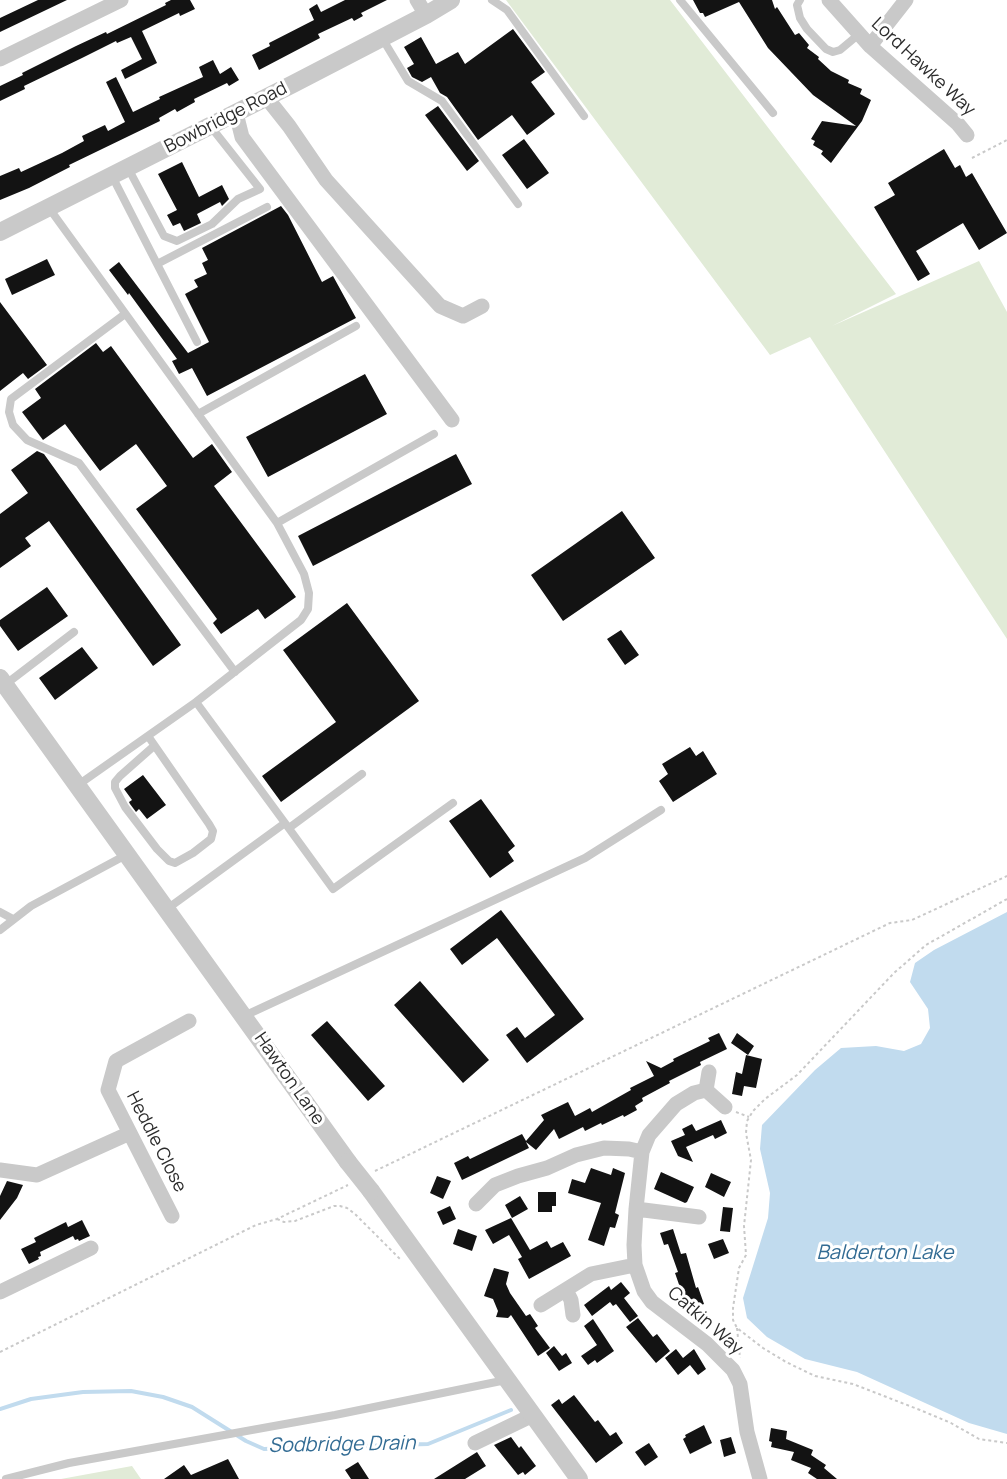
<!DOCTYPE html>
<html>
<head>
<meta charset="utf-8">
<style>
  body { margin:0 }
  canvas { display:block; background:#fff }
</style>
</head>
<body>
<canvas width="1007" height="1479"></canvas>
<script>
const ctx = document.querySelector('canvas').getContext('2d');
ctx.lineJoin = 'round';
function paint(path, color) {
  ctx.fillStyle = color;
  ctx.fill(path, 'evenodd');
}
function shape(rows) {
  const path = new Path2D();
  for (const r of rows) {
    path.moveTo(r[0], r[1]);
    for (let i = 2; i < r.length; i += 2) path.lineTo(r[i], r[i + 1]);
  }
  return path;
}
function strokePath(path, color, width, dash) {
  ctx.strokeStyle = color;
  ctx.lineWidth = width;
  ctx.lineCap = dash ? 'butt' : 'round';
  ctx.setLineDash(dash || []);
  ctx.stroke(path);
}
function write(font, color, halo, rows, align = 'center') {
  ctx.font = font + ' Manrope,sans-serif';
  ctx.lineWidth = 6;
  ctx.setLineDash([]);
  ctx.textBaseline = 'middle';
  ctx.strokeStyle = halo;
  ctx.fillStyle = color;
  for (const [text, x, y, turn = 0] of rows) {
    ctx.save();
    ctx.translate(x, y);
    ctx.rotate((+turn || 0) * Math.PI / 180);
    ctx.textAlign = isNaN(turn) ? turn : align;
    if (halo) ctx.strokeText(text, 0, 0);
    ctx.fillText(text, 0, 0);
    ctx.restore();
  }
}
const green = shape([
  [506,0,670,0,896,294,832,326,979,261,1007,312,1007,639,810,337,770,355],
  [132,1466,141,1479,61,1479]
]);
const water = shape([
  [1007,912,1007,1434,969,1423,857,1372,805,1359,767,1337,747,1318,743,1298,768,1218,770,1193,760,1149,762,1125,815,1070,841,1048,876,1046,904,1051,921,1044,930,1028,928,1009,910,982,915,963,934,950]
]);
const stream = shape([
  [0,1409,31,1399,83,1392,131,1391,163,1397,192,1407,246,1441,264,1449,428,1444,511,1410]
]);
const building = shape([
  [38,0,67,0,0,32,0,18],
  [171,0,190,0,195,9,180,16,179,13,142,31,157,63,125,79,121,70,142,59,131,37,117,43,116,41,82,58,24,86,25,89,0,101,0,86,23,75,22,73,76,46,106,32,107,34,166,5,165,3],
  [345,0,387,0,361,13,363,16,354,21,352,18,318,34,320,38,259,70,252,55,270,46,269,43,314,20,309,9,317,4,321,12],
  [693,0,772,0,775,9,777,7,795,35,799,33,809,45,807,48,819,57,818,59,831,71,849,80,848,83,862,89,860,94,871,100,862,121,831,163,821,154,823,151,813,145,815,141,811,139,822,121,856,126,813,95,768,48,739,2,705,17,703,13,700,13],
  [513,29,545,72,531,82,555,114,527,135,512,115,478,140,447,97,440,93,431,77,422,82,412,77,407,68,414,64,404,47,421,37,436,64,458,52,465,64],
  [213,60,220,74,231,67,239,80,229,86,227,83,194,99,195,102,177,112,175,109,159,118,160,121,69,165,70,167,29,188,0,200,0,176,19,168,21,172,62,153,84,141,82,136,105,125,108,131,125,122,106,82,116,77,133,112,160,99,159,97,203,77,199,67],
  [438,106,479,161,467,171,425,115],
  [524,139,549,173,527,189,502,155],
  [944,149,955,168,960,165,966,177,972,173,1007,233,979,250,963,223,916,251,930,274,918,281,874,207,895,195,888,183],
  [182,162,199,197,222,185,229,199,222,206,220,202,197,214,201,223,184,231,180,223,173,226,167,215,177,210,158,174],
  [281,206,288,215,322,282,333,276,356,318,207,396,192,368,179,374,172,361,177,359,129,293,128,295,109,270,119,262,188,353,209,342,185,294,198,287,194,280,207,274,202,263,208,260,202,248],
  [47,259,55,275,12,295,5,279],
  [0,302,47,365,28,379,23,373,0,391],
  [96,343,103,352,111,346,193,458,212,444,232,472,214,486,296,597,265,619,258,609,221,634,213,623,217,619,136,509,167,486,136,444,100,471,65,424,43,440,22,412,41,398,35,389],
  [365,374,387,414,268,477,246,437],
  [37,451,44,454,181,645,153,666,49,521,25,538,31,546,0,568,0,514,28,493,11,470],
  [456,454,472,484,313,566,298,536],
  [622,511,655,558,563,621,531,575],
  [47,587,68,616,18,651,0,626,0,620],
  [347,603,419,701,281,802,262,776,336,722,283,650],
  [621,630,639,655,625,665,607,639],
  [82,647,98,668,55,700,39,678],
  [690,747,696,756,703,751,717,774,673,802,659,781,668,774,662,764],
  [143,775,166,805,147,819,139,809,136,812,130,804,129,802,132,800,124,789],
  [481,799,515,846,508,852,514,861,490,878,449,821],
  [501,910,584,1019,527,1063,506,1035,517,1027,525,1038,555,1015,497,938,462,965,450,949],
  [420,981,489,1060,463,1083,394,1005],
  [327,1021,385,1086,368,1101,311,1035],
  [719,1033,727,1049,700,1062,701,1065,669,1081,670,1083,642,1098,643,1101,635,1106,637,1110,624,1117,623,1115,602,1125,601,1123,585,1131,583,1127,559,1139,554,1129,536,1150,526,1142,529,1148,462,1180,454,1163,468,1156,470,1159,522,1134,526,1141,544,1120,541,1115,568,1102,575,1116,590,1108,592,1112,631,1090,630,1088,654,1076,646,1061,661,1068,674,1061,673,1059,710,1041,708,1038],
  [737,1033,754,1046,748,1055,731,1043],
  [746,1055,762,1059,756,1088,744,1086,742,1096,732,1094,736,1072,742,1074],
  [721,1120,727,1133,715,1139,713,1135,686,1147,693,1162,678,1156,671,1141,685,1135,682,1129,692,1124,696,1131],
  [591,1168,611,1175,613,1168,625,1173,615,1213,619,1215,615,1228,610,1227,604,1246,588,1240,601,1203,568,1193,572,1179,585,1183],
  [661,1172,694,1187,687,1202,685,1203,654,1189],
  [711,1173,731,1182,724,1197,705,1187],
  [437,1176,451,1181,443,1199,430,1193],
  [7,1181,23,1185,17,1198,0,1220,0,1196],
  [538,1192,556,1192,556,1206,552,1206,552,1212,538,1212],
  [520,1196,528,1209,512,1218,505,1205],
  [450,1206,456,1219,443,1225,437,1212],
  [723,1207,733,1208,730,1232,720,1231],
  [511,1218,530,1250,547,1241,551,1248,563,1242,571,1256,529,1279,518,1259,522,1257,509,1235,493,1244,485,1230],
  [82,1220,90,1236,79,1241,78,1239,75,1240,73,1236,40,1252,41,1256,38,1257,39,1259,29,1264,21,1249,36,1242,34,1238,66,1222,68,1227],
  [458,1229,477,1236,472,1251,453,1244],
  [673,1229,681,1254,686,1253,696,1288,698,1287,704,1304,691,1309,687,1298,684,1299,675,1273,678,1272,668,1244,664,1245,660,1233],
  [723,1239,729,1253,714,1259,708,1244],
  [494,1268,509,1272,506,1284,510,1293,526,1316,530,1314,538,1326,535,1328,550,1348,538,1356,511,1315,508,1318,496,1317,498,1311,493,1299,484,1296],
  [621,1282,630,1293,624,1298,638,1316,630,1322,616,1304,613,1306,610,1302,592,1316,584,1305,609,1286,611,1290],
  [638,1318,653,1337,657,1334,670,1351,656,1363,626,1327],
  [593,1319,614,1351,597,1363,595,1360,588,1365,581,1356,597,1345,584,1326],
  [554,1346,562,1356,566,1353,572,1363,559,1371,546,1353],
  [676,1349,683,1358,694,1349,706,1369,698,1375,690,1365,678,1375,665,1358],
  [574,1395,595,1422,598,1420,610,1436,616,1432,623,1443,596,1463,551,1405,559,1399,562,1404],
  [704,1425,712,1443,690,1454,683,1439,686,1437,685,1435],
  [771,1428,787,1431,786,1439,813,1450,811,1455,826,1465,824,1468,837,1479,817,1479,808,1473,811,1468,791,1460,794,1452,771,1447,772,1442,769,1441],
  [511,1437,519,1448,521,1446,536,1466,525,1475,523,1472,518,1475,494,1445],
  [731,1437,736,1453,724,1457,720,1440],
  [649,1443,658,1457,645,1466,635,1452],
  [477,1452,486,1466,465,1479,434,1479],
  [228,1459,239,1479,164,1479,184,1465,191,1475],
  [358,1462,369,1479,351,1479,345,1470]
]);
const path = shape([
  [972,158,1007,140],
  [1007,899,926,945,894,973,797,1075,765,1099,753,1111,747,1121,746,1133,751,1160,744,1226,746,1255,739,1268,733,1308,733,1320,737,1328,763,1348,786,1362,815,1376,853,1384,920,1410,951,1423,979,1439,1007,1443],
  [736,1112,749,1117],
  [375,1171,890,923,912,920,1007,876],
  [277,1219,284,1222,295,1221,334,1206,340,1206,347,1208,355,1214,400,1259],
  [737,1328,740,1358],
  [0,1352,256,1225,277,1219,348,1185]
]);
const service = shape([
  [492,0,507,10,584,116],
  [680,0,773,113],
  [800,0,797,5,800,18,807,29,826,49,833,52,840,50,858,35],
  [382,38,408,81,442,101,518,204],
  [128,168,164,236,177,241,212,224,238,199,260,189,211,127],
  [112,176,197,342],
  [49,208,277,523,304,574,309,593,308,609,301,620,196,702,78,785],
  [157,264,267,207],
  [125,314,11,399,9,412,13,425,27,440,79,463,235,672],
  [198,414,356,326],
  [277,523,434,434],
  [6,684,74,632],
  [148,736,209,824,213,831,211,839,193,853,175,863,169,861,157,849,125,807,115,788,115,782,120,776,154,746],
  [285,823,333,889,453,803],
  [289,828,362,774],
  [167,909,285,823,196,702],
  [0,912,13,919],
  [0,930,31,906,126,855],
  [244,1016,585,858,661,810],
  [6,1479,69,1463,335,1415,506,1380]
]);
const minor = shape([
  [417,0,426,15],
  [829,0,870,46,958,124,967,135],
  [870,46,906,0],
  [0,59,121,0],
  [266,97,289,126,326,180,440,306,463,316,482,306],
  [236,113,242,137,452,420],
  [709,1072,706,1090,725,1107],
  [706,1090,694,1093,676,1104,649,1135,642,1152,636,1209,634,1245,635,1265,644,1291,652,1302,707,1344,733,1370,740,1384,747,1432,760,1479],
  [0,1170,37,1175,130,1133],
  [476,1204,495,1185,518,1176,547,1168,576,1155,604,1148,629,1149,642,1152],
  [636,1209,699,1217],
  [172,1216,108,1090,116,1061,189,1021],
  [566,1290,571,1300,573,1315],
  [0,1292,91,1248],
  [541,1305,591,1274,635,1265],
  [475,1443,533,1415]
]);
const tertiary = shape([
  [0,232,293,84,426,15,451,0],
  [0,678,348,1162],
  [371,1191,579,1479]
]);
const tertiaryBridge = shape([
  [348,1162,371,1191]
]);
const streetNames = [
  ["Lord Hawke Way",923,67,43],
  ["Bowbridge Road",226,118,-27],
  ["Hawton Lane",289,1079,55],
  ["Heddle Close",156,1142,63],
  ["Catkin Way",705,1321,41]
];
const waterNames = [
  ["Balderton Lake",885,1253],
  ["Sodbridge Drain",342,1445,-1]
];
paint(green, '#e1ebd7');
paint(water, '#c1dbee');
strokePath(stream, '#c1dbee', 4);
paint(building, '#131313');
strokePath(path, '#c9c9c9', 2, [3, 3]);
strokePath(service, '#c9c9c9', 8);
strokePath(minor, '#c9c9c9', 15);
strokePath(tertiary, '#c9c9c9', 18);
strokePath(tertiaryBridge, '#c9c9c9', 18);
write('18px', '#2c2c2c', '#fff', streetNames);
write('italic 20px', '#336c94', '#fff', waterNames);
</script>
</body>
</html>
